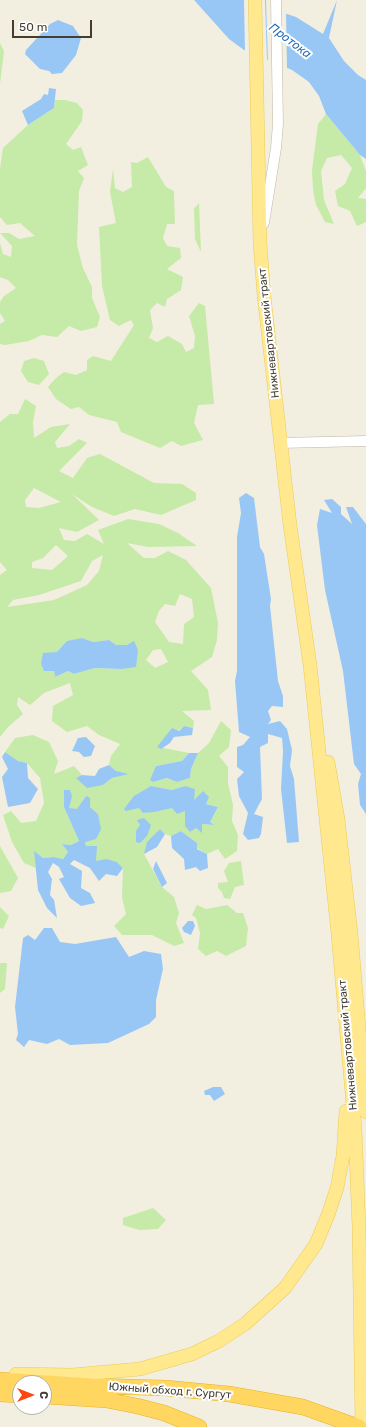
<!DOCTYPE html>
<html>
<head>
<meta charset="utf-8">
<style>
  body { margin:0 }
  #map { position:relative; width:366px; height:1427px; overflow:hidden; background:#f2efe1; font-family:Rubik,sans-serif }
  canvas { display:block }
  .north { position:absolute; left:12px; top:1375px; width:40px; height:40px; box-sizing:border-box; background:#fff; border:1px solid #b4b2ad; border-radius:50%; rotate:90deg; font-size:11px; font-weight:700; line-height:16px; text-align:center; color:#443e32 }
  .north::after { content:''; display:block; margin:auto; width:14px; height:18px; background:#ff450c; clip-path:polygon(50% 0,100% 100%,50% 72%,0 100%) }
  .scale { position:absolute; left:12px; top:20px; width:80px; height:18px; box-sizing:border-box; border:2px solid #443e32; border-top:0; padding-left:5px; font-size:12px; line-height:14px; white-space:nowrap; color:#443e32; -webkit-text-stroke:3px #fff; paint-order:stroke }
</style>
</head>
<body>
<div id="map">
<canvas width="366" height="1427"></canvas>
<div class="north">С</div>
<div class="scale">50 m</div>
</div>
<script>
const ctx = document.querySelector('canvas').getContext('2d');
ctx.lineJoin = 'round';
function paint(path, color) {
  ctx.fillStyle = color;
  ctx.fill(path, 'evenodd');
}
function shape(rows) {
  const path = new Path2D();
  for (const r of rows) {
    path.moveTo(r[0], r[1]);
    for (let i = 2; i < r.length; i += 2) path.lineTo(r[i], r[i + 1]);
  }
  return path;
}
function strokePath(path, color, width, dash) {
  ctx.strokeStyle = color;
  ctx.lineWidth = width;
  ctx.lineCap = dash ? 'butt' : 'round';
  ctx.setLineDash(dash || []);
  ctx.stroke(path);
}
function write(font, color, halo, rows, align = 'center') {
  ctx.font = font + ' Rubik,sans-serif';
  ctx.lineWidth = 4;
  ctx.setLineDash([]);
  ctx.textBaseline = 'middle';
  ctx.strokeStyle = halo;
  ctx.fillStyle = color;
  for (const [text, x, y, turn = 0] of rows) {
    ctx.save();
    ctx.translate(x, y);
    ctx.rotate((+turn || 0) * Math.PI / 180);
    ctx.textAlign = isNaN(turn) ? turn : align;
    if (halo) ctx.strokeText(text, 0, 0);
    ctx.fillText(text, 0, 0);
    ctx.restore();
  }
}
const green = shape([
  [0,43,4,51,0,84],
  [55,100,65,100,77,103,83,110,82,121,66,144,73,150,81,147,88,165,78,171,84,178,79,191,77,245,83,268,92,287,92,298,100,317,97,327,81,331,69,326,57,337,42,335,29,341,5,345,0,344,0,324,5,321,0,313,0,302,4,296,16,288,8,280,0,277,0,243,3,254,11,257,12,246,0,233,9,233,19,239,35,236,20,223,7,225,0,217,0,169,3,148,28,125,54,108],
  [326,114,360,155,366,171,366,188,358,198,366,199,366,222,357,226,350,211,338,206,335,191,345,184,352,168,341,155,327,158,321,171,324,200,334,224,325,222,316,205,313,190,312,170,318,124],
  [148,157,166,187,174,191,175,224,167,224,163,238,167,246,180,248,181,258,167,269,183,277,181,290,167,299,165,307,157,303,150,310,153,328,149,338,157,342,168,336,182,344,186,352,194,348,195,336,189,316,199,303,205,306,214,404,198,405,194,423,203,440,181,446,172,441,160,448,121,432,117,422,89,415,79,407,71,409,56,399,48,387,56,378,64,372,76,375,87,370,87,360,93,356,111,361,134,325,131,320,119,326,110,320,102,286,99,227,116,223,110,192,113,169,115,188,123,192,132,187,131,162,137,163],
  [199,203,201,252,195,239,194,209],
  [34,358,44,361,49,374,39,385,28,382,21,371,24,361],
  [25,399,36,406,33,422,34,438,51,427,70,424,55,442,57,448,69,446,79,439,87,443,59,471,73,478,87,458,100,454,154,483,182,484,196,493,196,500,161,515,135,509,114,516,92,507,72,494,99,520,77,532,59,528,64,540,75,541,87,534,104,544,98,530,128,519,159,524,178,533,197,546,148,547,127,543,144,558,155,558,168,551,186,560,211,588,218,623,217,640,212,657,191,671,208,690,211,710,182,711,194,721,193,728,184,726,158,747,189,753,182,761,156,766,153,782,167,778,177,782,190,778,191,769,198,753,209,743,221,721,231,730,229,747,219,756,228,767,228,783,233,805,232,821,238,835,237,851,225,859,218,849,207,854,197,848,197,843,181,831,171,836,165,834,160,829,144,854,162,887,174,897,179,913,176,923,184,943,174,946,152,935,122,935,114,926,126,914,122,898,123,868,117,862,96,861,86,846,85,842,98,814,90,807,86,796,77,810,64,807,79,841,71,845,62,844,68,852,63,859,54,857,43,858,34,852,36,868,24,863,12,842,3,815,11,811,21,823,36,821,44,803,40,778,27,763,18,761,5,752,15,738,33,735,49,742,58,761,54,774,74,766,82,775,77,778,103,785,112,778,128,774,116,771,109,765,111,756,120,744,99,735,87,726,67,732,52,721,53,706,73,695,70,683,44,693,30,705,18,697,17,705,23,714,9,726,0,737,0,575,7,570,0,562,0,422,10,414,18,414],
  [34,488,61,502,39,508,26,507,25,500],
  [56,545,68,556,52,570,32,568,32,562,43,558],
  [103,555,99,571,87,585,54,600,7,607,13,600,39,595,81,581,92,561],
  [180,594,192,599,194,617,184,624,183,644,169,642,155,622,159,611,165,604,175,606],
  [82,638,93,642,109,640,116,645,127,645,121,669,95,668,74,674,68,671,55,677,54,671],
  [161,649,168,662,155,668,146,660,153,650],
  [151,786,172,790,185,786,193,800,218,807,210,822,213,825,202,824,202,832,196,828,186,810,172,807,143,813,139,807],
  [0,846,18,878,11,891,0,893],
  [241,861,244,885,235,887,230,899,224,898,222,892,218,888,218,883,228,882,224,871,229,863],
  [197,905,206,909,227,905,237,913,243,913,248,928,246,946,226,956,217,951,206,956,198,949,200,933,196,918,192,915],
  [0,907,9,916,3,929,0,928],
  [0,963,7,963,5,989,0,993],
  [153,1208,166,1220,158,1229,139,1230,123,1225,123,1218]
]);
const water = shape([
  [194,0,269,0,284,13,296,17,323,34,337,0,329,38,344,61,358,75,366,80,366,159,360,155,326,114,319,96,309,82,292,70,244,50,229,39],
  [58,20,73,26,81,38,76,55,62,73,52,74,49,71,40,69,25,54,26,50,50,24],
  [49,88,56,89,54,108,28,125,22,111,41,99,44,94,48,95],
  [246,493,254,498,260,547,264,554,271,599,270,606,278,681,283,696,283,707,272,706,268,711,271,720,268,724,280,721,287,729,292,750,290,766,294,779,299,842,287,843,281,789,283,751,282,738,268,734,268,743,260,747,262,799,254,814,263,817,261,834,259,838,248,840,243,834,248,813,239,796,237,779,244,772,237,767,237,747,243,745,250,737,239,732,235,681,237,671,237,537,241,513,239,498],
  [332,499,341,507,341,514,352,524,346,507,353,507,366,524,366,814,360,805,358,784,361,774,354,764,343,671,325,590,317,525,320,509,332,513,324,500],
  [82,638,93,642,109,640,116,645,127,645,134,641,138,650,136,667,121,669,95,668,74,674,68,671,55,677,54,671,44,671,41,664,43,653,57,652,67,641],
  [184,726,193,728,192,735,174,737,170,743,161,749,157,747,172,728,179,731],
  [86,737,95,746,91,756,84,757,79,752,72,751,78,738],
  [5,752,18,761,27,763,28,778,38,789,30,803,8,807,2,777,8,769,2,757],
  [189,753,198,753,191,769,190,778,177,782,167,778,153,782,150,780,156,766,182,761],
  [109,765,116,771,129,774,112,778,103,785,87,788,76,778,82,775,95,776,99,769],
  [151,786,172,790,185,786,195,789,194,800,203,791,209,797,206,804,218,807,210,822,214,825,202,824,202,833,196,828,190,832,185,826,185,811,177,814,172,808,154,812,143,813,139,808,126,811,124,809,134,796],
  [64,790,70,790,72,796,69,808,77,809,86,796,90,798,90,807,98,814,101,829,96,839,85,842,86,846,97,846,96,861,106,859,117,862,123,868,117,876,106,874,99,881,90,868,74,860,70,864,82,871,81,888,90,893,95,903,81,906,70,898,59,879,64,877,59,867,53,863,48,872,52,879,50,895,54,900,57,918,47,908,38,890,34,851,43,858,54,857,63,859,68,852,62,844,71,845,79,841,64,807],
  [144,818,151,825,147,836,140,843,136,842,136,831,140,825,137,820],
  [160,829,165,834,157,847,144,854,147,842],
  [181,831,197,843,197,849,207,854,208,868,200,871,196,867,185,870,184,859,172,848,171,836],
  [156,861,167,883,162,887,153,869],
  [188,921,193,921,195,926,191,935,184,932,182,928],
  [44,928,52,928,60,942,75,944,116,937,129,957,144,951,161,954,163,969,156,1000,156,1017,149,1024,108,1043,70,1045,59,1039,47,1044,29,1040,24,1047,16,1040,18,1034,15,1007,23,938,28,935,35,940],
  [213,1087,221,1087,225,1094,214,1101,210,1095,205,1095,204,1091]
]);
const pier = shape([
  [244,0,265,0,267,61,245,52],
  [266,0,272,0,286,11,287,70,268,62]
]);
const minor = shape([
  [264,223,276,148,278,124,276,0],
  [280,443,366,441]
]);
const major = shape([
  [255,0,260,243,264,296,290,525,310,665,338,934,355,1128,359,1228,362,1427],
  [328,762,338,819,351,933,366,1112],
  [16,1374,72,1375,140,1369,192,1354,219,1341,245,1324,285,1288,316,1244,328,1215,337,1188,343,1156,346,1111]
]);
const highway = shape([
  [0,1380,92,1386,166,1388,229,1394,303,1407,359,1427],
  [0,1394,20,1395],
  [44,1396,106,1400,137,1406,164,1413,199,1427]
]);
const streetNames = [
  ["Нижневартовский тракт",269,333,-96],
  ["Нижневартовский тракт",348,1045,-95],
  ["Южный обход г. Сургут",170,1391,4]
];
const waterNames = [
  ["Протока",290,41,37]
];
paint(green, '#c6eaa7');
paint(water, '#98c7f5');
paint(pier, '#f2efe1');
strokePath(minor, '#beb7a4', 11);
strokePath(major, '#ebcb57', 14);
strokePath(highway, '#e7b126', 16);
strokePath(minor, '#fff', 10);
strokePath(major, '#ffe88e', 13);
strokePath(highway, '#ffd760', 15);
write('11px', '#443e32', '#fff', streetNames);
write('italic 12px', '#256cb6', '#fff', waterNames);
</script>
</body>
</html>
